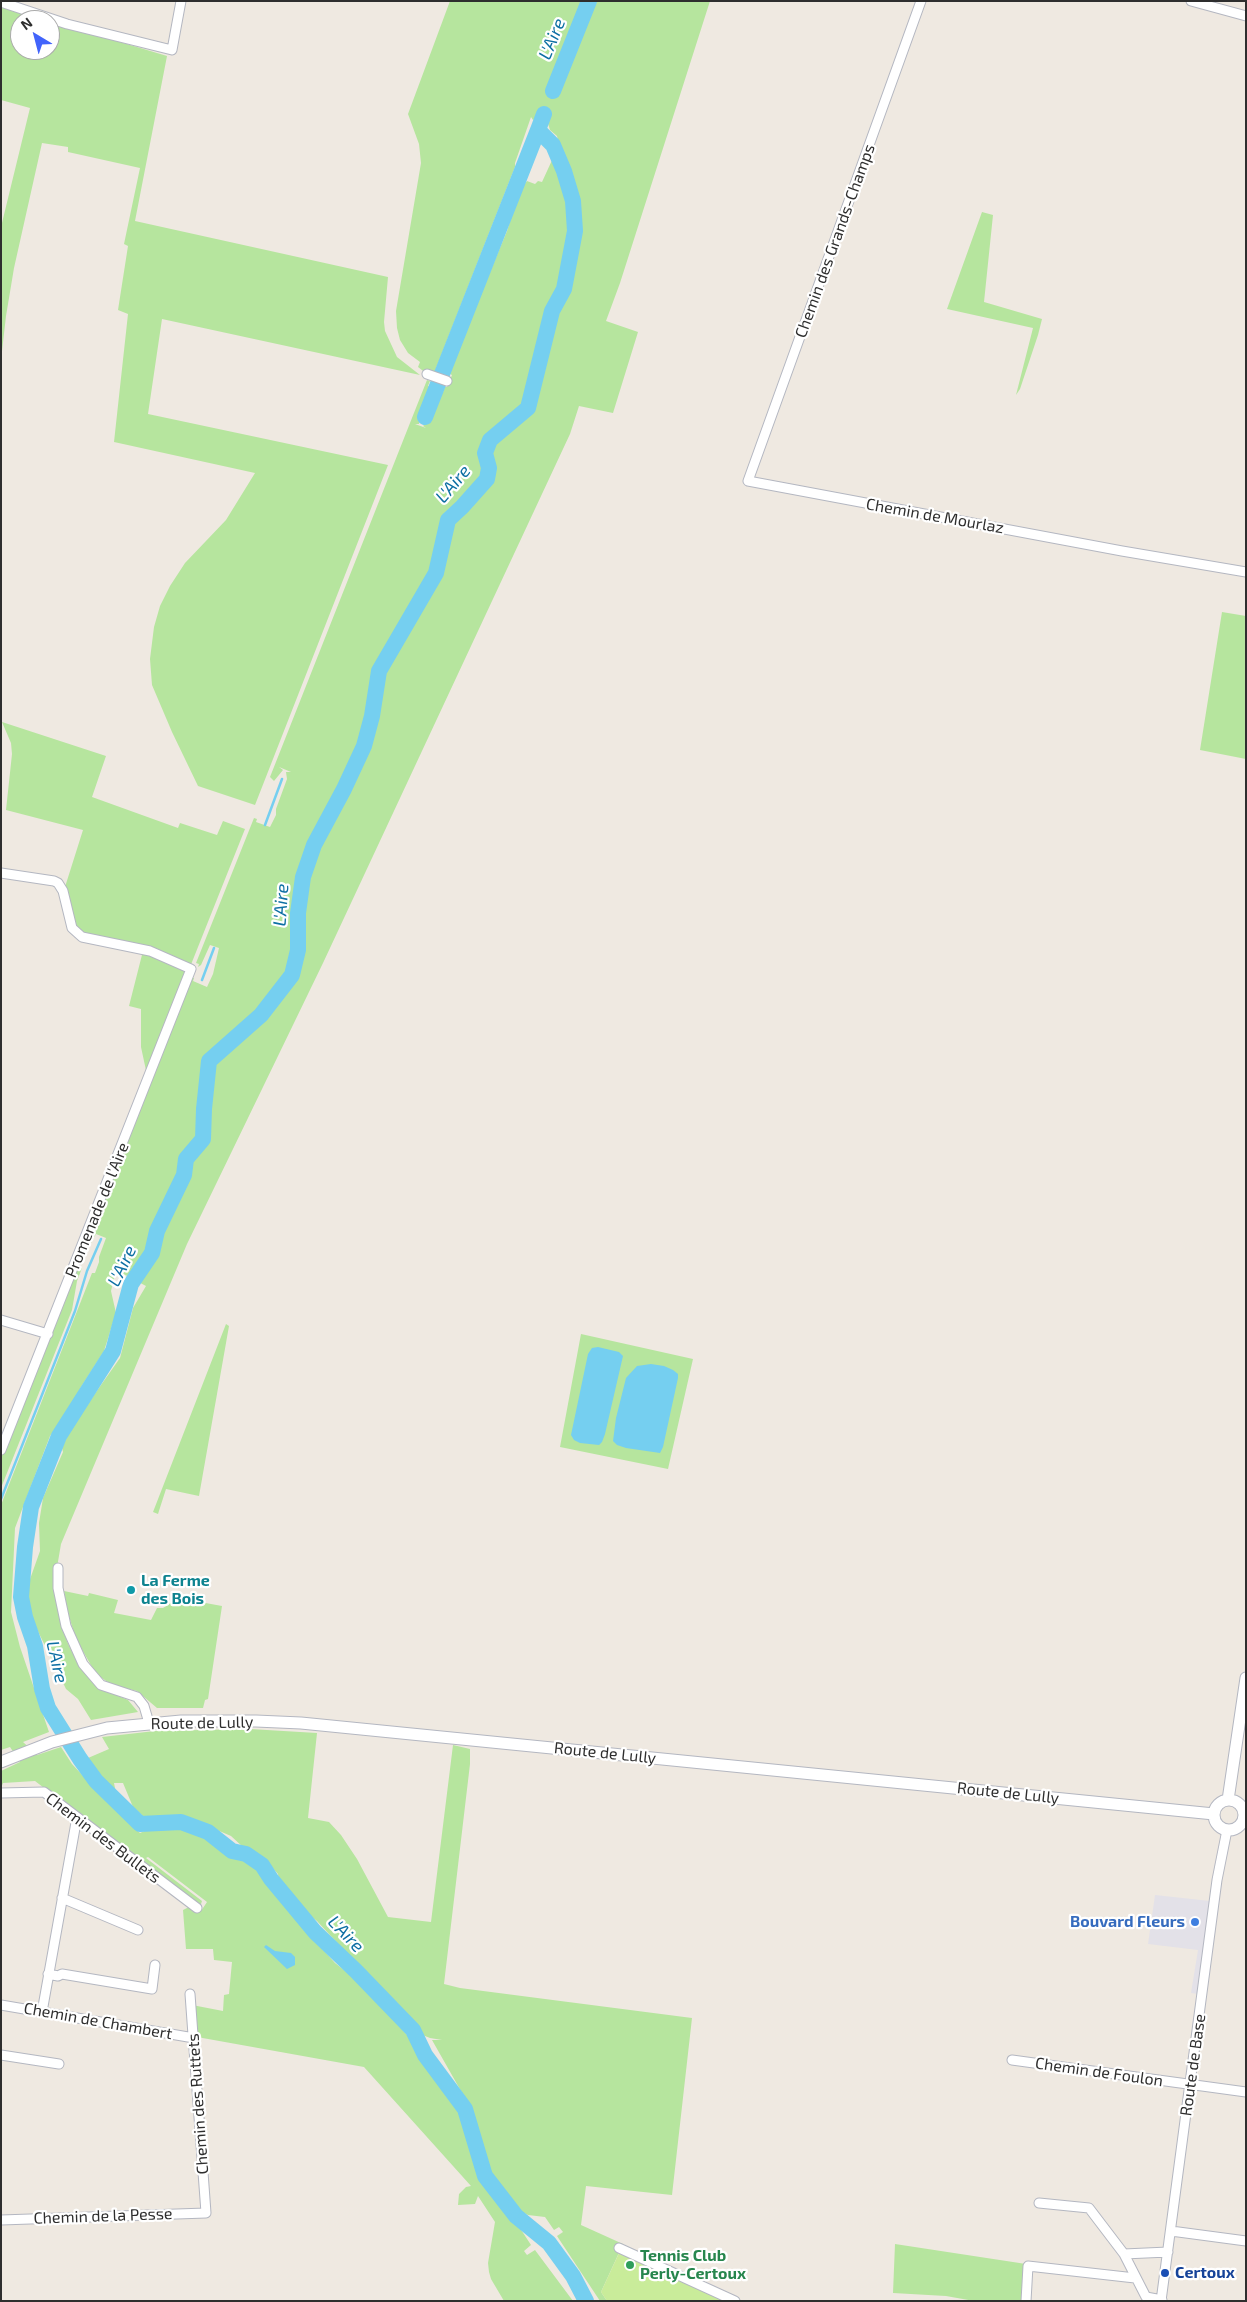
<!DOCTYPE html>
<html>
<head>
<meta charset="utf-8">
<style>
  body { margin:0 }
  #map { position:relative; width:1247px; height:2302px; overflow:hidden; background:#efe9e1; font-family:"Exo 2",sans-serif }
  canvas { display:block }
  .frame { position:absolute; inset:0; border:2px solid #2e2e2e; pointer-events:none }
  .north { position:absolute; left:10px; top:10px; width:50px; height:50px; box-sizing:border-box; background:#fff; border:1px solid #ababab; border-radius:50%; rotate:323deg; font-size:14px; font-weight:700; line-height:20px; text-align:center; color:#2e2e2e }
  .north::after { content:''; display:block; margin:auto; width:18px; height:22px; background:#4264fb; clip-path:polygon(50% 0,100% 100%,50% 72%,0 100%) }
</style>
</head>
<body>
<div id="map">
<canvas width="1247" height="2302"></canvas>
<div class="frame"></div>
<div class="north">N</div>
</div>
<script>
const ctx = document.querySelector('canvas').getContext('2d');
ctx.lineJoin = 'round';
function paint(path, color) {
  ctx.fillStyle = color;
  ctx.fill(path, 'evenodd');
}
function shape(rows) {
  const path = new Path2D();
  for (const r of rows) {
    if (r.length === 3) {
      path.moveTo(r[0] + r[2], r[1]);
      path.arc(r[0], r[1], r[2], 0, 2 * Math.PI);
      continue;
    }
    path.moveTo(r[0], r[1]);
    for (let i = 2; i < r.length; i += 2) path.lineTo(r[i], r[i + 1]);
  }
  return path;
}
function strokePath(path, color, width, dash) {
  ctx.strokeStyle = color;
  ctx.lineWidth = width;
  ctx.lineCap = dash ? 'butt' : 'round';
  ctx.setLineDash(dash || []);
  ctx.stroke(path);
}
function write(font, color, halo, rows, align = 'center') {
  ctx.font = font + ' "Exo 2",sans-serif';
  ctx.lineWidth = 4.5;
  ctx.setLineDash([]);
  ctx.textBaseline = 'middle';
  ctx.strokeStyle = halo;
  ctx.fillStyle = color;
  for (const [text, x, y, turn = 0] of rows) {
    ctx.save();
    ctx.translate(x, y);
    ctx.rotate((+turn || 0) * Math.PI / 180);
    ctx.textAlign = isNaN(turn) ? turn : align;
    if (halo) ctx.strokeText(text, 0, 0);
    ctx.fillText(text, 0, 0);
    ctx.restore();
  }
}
const industrial = shape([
  [1155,1895,1210,1901,1198,1994,1191,1993,1198,1950,1148,1944]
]);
const green = shape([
  [450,1,710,1,620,283,606,321,638,332,613,413,579,406,570,434,457,676,323,963,187,1244,61,1544,54,1585,55,1597,62,1628,69,1646,82,1670,97,1687,128,1700,138,1712,91,1720,78,1699,66,1689,33,1621,29,1603,29,1582,40,1551,39,1523,43,1498,63,1452,62,1448,70,1429,120,1358,133,1308,146,1286,116,1270,111,1291,116,1313,104,1351,81,1387,71,1407,50,1436,15,1528,11,1612,20,1647,49,1732,23,1742,37,1755,61,1747,72,1764,99,1793,140,1833,154,1827,172,1826,186,1828,209,1837,231,1854,258,1867,309,1934,335,1963,353,1977,392,2017,412,2041,421,2058,462,2111,476,2164,487,2186,516,2222,531,2245,524,2251,527,2255,535,2250,573,2301,504,2301,491,2279,489,2272,488,2263,495,2222,478,2196,475,2204,458,2205,459,2194,466,2187,471,2186,364,2067,197,2037,192,2005,223,2011,224,1995,229,1994,232,1962,214,1960,213,1949,186,1949,183,1910,189,1907,197,1908,201,1911,207,1902,148,1857,146,1858,202,1901,201,1904,197,1905,35,1781,3,1783,1,1788,1,1771,20,1762,10,1747,1,1750,1,1505,92,1273,95,1273,99,1262,99,1257,106,1238,96,1234,85,1254,82,1253,191,977,194,978,193,981,207,987,213,974,219,948,210,945,201,965,198,967,199,964,196,963,254,818,257,819,256,822,270,827,276,815,276,809,287,779,286,772,291,772,279,767,283,770,274,781,270,777,427,380,430,381,428,386,431,387,419,416,419,424,415,424,426,428,423,426,429,420,440,391,443,392,445,387,447,387,452,375,448,373,507,231,520,190,527,181,535,184,538,181,542,182,559,145,557,136,550,130,545,114,533,120,531,117,515,163,515,167,433,376,427,374,418,367,420,362,408,353,400,340,397,328,396,311,421,163,419,144,408,114],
  [1,6,46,20,20,20,20,50,50,50,50,21,167,56,135,221,388,277,384,322,385,331,397,357,420,375,162,319,148,414,388,465,255,805,198,786,172,732,152,685,150,659,154,627,160,606,170,586,185,563,226,520,255,473,114,442,128,314,118,310,128,246,124,244,140,168,68,152,68,147,42,143,14,268,6,316,1,360,1,227,30,108,1,100],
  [982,212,993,215,984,302,1042,319,1038,335,1020,389,1016,395,1033,328,947,309],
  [1222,612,1246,616,1246,759,1200,750],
  [2,722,106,756,92,797,178,828,180,823,217,835,223,821,245,829,147,1075,141,1047,141,1009,129,1006,144,947,85,934,79,931,74,923,65,887,83,830,6,810,12,754,11,743],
  [77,1266,82,1268,77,1281,72,1310,1,1488,1,1456],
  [226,1324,229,1326,199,1496,166,1489,158,1514,153,1512],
  [581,1334,693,1359,668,1469,560,1447],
  [64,1591,88,1596,89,1593,118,1600,114,1613,151,1620,157,1608,163,1608,178,1598,222,1606,208,1699,205,1700,203,1708,157,1708,137,1691,112,1685,96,1674,76,1639,67,1610],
  [250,1729,317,1733,308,1818,329,1822,341,1835,357,1859,388,1917,431,1922,453,1745,470,1749,470,1764,444,1984,460,1988,692,2018,672,2195,586,2186,581,2225,623,2244,601,2292,607,2301,600,2301,557,2236,563,2232,559,2227,554,2230,545,2217,528,2215,518,2210,489,2172,476,2133,474,2114,432,2040,442,2040,430,2038,420,2034,419,2028,399,2010,317,1921,299,1907,279,1881,278,1874,262,1856,249,1849,244,1848,231,1836,196,1821,172,1817,168,1819,144,1817,133,1807,123,1783,114,1783,116,1793,111,1793,88,1762,88,1758,109,1749,102,1737,155,1731],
  [895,2244,1026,2264,1023,2301,974,2301,946,2296,893,2293]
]);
const pitch = shape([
  [619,2253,724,2301,607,2301,601,2292]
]);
const water = shape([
  [598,1347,619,1352,623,1356,605,1434,602,1442,599,1445,580,1443,574,1440,571,1435,588,1354,592,1348],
  [651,1364,664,1366,673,1370,678,1374,678,1378,663,1447,660,1453,626,1448,617,1445,613,1441,616,1418,626,1378,637,1366],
  [266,1945,275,1951,291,1953,295,1957,295,1965,287,1969,264,1947]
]);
const stream = shape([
  [265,825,282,779],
  [202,980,214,948],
  [1,1499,75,1311,87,1271,101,1239]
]);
const river = shape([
  [553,91,589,1],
  [544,114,538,130,553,145,564,171,573,201,575,231,564,289,552,311,528,408,490,440,485,453,489,468,487,479,462,507,448,520,436,573,379,671,372,716,364,746,344,789,314,845,303,877,298,913,298,950,292,975,261,1015,209,1061,204,1109,203,1139,186,1159,184,1175,157,1231,152,1253,131,1284,113,1351,59,1436,31,1507,25,1547,21,1597,25,1617,35,1646,42,1689,48,1708,80,1759,96,1781,140,1824,181,1822,208,1832,232,1851,246,1854,262,1865,271,1879,315,1932,356,1971,413,2030,425,2055,465,2109,485,2176,516,2216,549,2243,573,2276,586,2301],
  [425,417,538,130]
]);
const street = shape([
  [921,1,748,481,1122,551,1246,572],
  [1191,1,1246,16],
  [1,2,67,24,172,50,181,1],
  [427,374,447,381],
  [1,873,54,881,58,883,63,891,72,928,82,937,150,951,191,969,1,1450],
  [1,1320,48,1334],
  [58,1568,58,1588,66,1626,83,1664,101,1685,137,1697,144,1706,149,1723],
  [1,1793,44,1792,197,1908],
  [62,1898,138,1930],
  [48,1974,58,1976,62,1974,152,1989,155,1965],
  [1,2005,194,2038],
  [42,2012,77,1817],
  [1,2055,59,2064],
  [1012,2060,1246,2092],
  [1039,2203,1089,2208,1124,2254,1146,2297,1162,2300],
  [1,2220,206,2213,190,1994],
  [1171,2231,1246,2241],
  [619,2248,735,2301],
  [1124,2254,1168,2252],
  [1026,2301,1028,2266,1135,2278],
  [1161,2301,1217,1880,1227,1830]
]);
const secondary = shape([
  [1,1762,52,1742,107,1728,181,1721,256,1721,301,1723,1214,1814],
  [1228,1800,1246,1678],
  [1229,1815,15]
]);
const markers = [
  [131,1590,5,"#0f9aa8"],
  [1195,1922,5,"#3f7fe0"],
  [630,2265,5,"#2e9e5b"],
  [1165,2273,5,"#1a4fb4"]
];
const streetNames = [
  ["Chemin des Grands-Champs",835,241,-70],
  ["Chemin de Mourlaz",935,516,10],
  ["Promenade de l'Aire",97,1210,-68],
  ["Route de Lully",202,1723,-1],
  ["Route de Lully",605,1753,6],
  ["Route de Lully",1008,1793,6],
  ["Chemin des Bullets",103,1838,37],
  ["Chemin de Chambert",98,2021,10],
  ["Route de Base",1193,2065,-82],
  ["Chemin de Foulon",1099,2072,8],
  ["Chemin des Ruttets",198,2104,-94],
  ["Chemin de la Pesse",103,2216,-2]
];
const cultureNames = [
  ["La Ferme",141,1581],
  ["des Bois",141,1599]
];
const shopNames = [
  ["Bouvard Fleurs",1185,1922]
];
const leisureNames = [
  ["Tennis Club",640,2256],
  ["Perly-Certoux",640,2274]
];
const transitNames = [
  ["Certoux",1175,2273]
];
const waterNames = [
  ["L'Aire",552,39,-68],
  ["L'Aire",453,484,-50],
  ["L'Aire",281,905,-86],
  ["L'Aire",122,1266,-64],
  ["L'Aire",57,1662,77],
  ["L'Aire",346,1934,46]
];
paint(industrial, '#e3e1e8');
paint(green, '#b6e59e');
paint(pitch, '#c9ec9a');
paint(water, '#75cff0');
strokePath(stream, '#75cff0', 2.5);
strokePath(river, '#75cff0', 16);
strokePath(street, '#b4b7c1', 11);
strokePath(secondary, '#b4b7c1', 13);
strokePath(street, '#fff', 9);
strokePath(secondary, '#fff', 11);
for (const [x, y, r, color] of markers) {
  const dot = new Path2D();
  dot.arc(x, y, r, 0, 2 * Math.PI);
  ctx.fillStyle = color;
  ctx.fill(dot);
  strokePath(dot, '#fff', 2);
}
write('16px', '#2e2e2e', '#fff', streetNames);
write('bold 16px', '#0d838f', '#fff', cultureNames, 'left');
write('bold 16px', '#366cbe', '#fff', shopNames, 'right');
write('bold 16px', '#27864d', '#fff', leisureNames, 'left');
write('bold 16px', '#164399', '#fff', transitNames, 'left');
write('italic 18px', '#0d6fa3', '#fff', waterNames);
</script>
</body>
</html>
